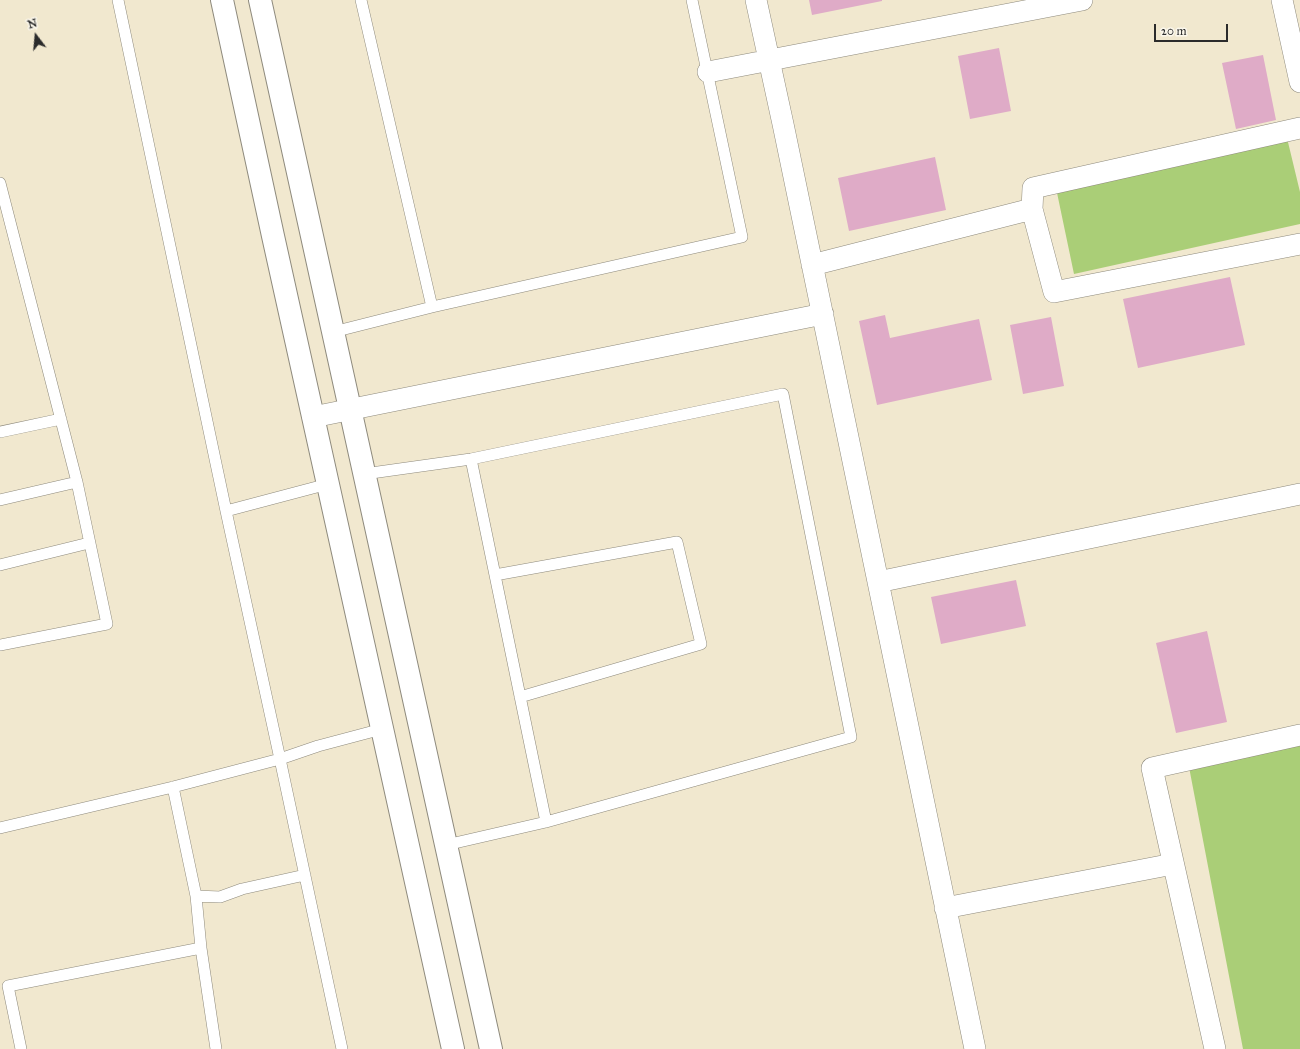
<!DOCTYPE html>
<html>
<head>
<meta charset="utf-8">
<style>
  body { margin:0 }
  #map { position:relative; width:1300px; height:1049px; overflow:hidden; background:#f1e8cf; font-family:"IM FELL Great Primer",serif }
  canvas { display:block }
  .north { position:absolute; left:16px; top:16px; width:40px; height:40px; -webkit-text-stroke:3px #fbf7ec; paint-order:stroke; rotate:344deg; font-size:11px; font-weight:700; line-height:16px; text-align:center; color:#2b2b2b }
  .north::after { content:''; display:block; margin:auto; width:14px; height:18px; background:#2b2b2b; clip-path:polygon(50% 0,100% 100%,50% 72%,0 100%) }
  .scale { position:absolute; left:1154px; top:24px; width:74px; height:18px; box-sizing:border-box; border:2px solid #2b2b2b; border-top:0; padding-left:5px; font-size:12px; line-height:14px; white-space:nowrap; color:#2b2b2b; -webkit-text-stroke:3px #fbf7ec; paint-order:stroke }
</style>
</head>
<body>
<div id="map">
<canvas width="1300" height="1049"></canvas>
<div class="north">N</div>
<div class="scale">20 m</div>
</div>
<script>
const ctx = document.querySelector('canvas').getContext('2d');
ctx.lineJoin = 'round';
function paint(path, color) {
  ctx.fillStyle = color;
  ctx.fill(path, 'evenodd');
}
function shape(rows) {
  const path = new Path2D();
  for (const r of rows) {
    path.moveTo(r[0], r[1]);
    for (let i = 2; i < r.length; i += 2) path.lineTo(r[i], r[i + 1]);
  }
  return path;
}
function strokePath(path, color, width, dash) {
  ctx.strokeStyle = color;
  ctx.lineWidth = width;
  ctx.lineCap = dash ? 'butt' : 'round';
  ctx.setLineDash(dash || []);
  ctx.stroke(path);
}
const green = shape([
  [1287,138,1300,192,1300,224,1074,274,1056,188],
  [1300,742,1300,1049,1243,1049,1189,767]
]);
const building = shape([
  [809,0,882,0,882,1,812,15],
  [999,48,1011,111,970,119,958,56],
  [1263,55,1276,120,1236,129,1222,63],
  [935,157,946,210,849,231,838,178],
  [1230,277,1245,345,1138,368,1123,299],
  [885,315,890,338,979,319,992,380,877,405,859,321],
  [1051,317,1064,386,1023,394,1010,325],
  [1016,580,1026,626,941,644,931,597],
  [1207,631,1227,722,1176,733,1156,643]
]);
const service = shape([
  [118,0,226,511],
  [361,0,432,307],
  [0,183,77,482,107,624,0,645],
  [333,332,432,307,742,237,692,0],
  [0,432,61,419],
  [471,459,546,822],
  [364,474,471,459,783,394,851,737,546,822,446,845],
  [328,484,226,511,280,759,342,1049],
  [0,500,77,482],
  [0,565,89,543],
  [495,575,677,542,701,644,520,697],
  [173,787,196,896,220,897,242,889,305,875],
  [0,828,173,787,280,759,318,746,382,729],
  [196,896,201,948],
  [21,1049,8,986,201,948,216,1049]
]);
const minor = shape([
  [756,0,783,124,975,1049],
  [1282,0,1300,82],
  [708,72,1082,0],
  [1032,209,1054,292,1300,244],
  [812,265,1032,209,1033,188,1300,128],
  [313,417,823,314],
  [878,582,1300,494],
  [945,908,1173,864],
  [1215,1049,1152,768,1300,735]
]);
const tertiary = shape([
  [222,0,273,236,453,1049],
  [260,0,491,1049]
]);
paint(green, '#aace77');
paint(building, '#dfabc7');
strokePath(service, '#8e8a7d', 12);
strokePath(minor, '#8e8a7d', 22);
strokePath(tertiary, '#8e8a7d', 24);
strokePath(service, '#fff', 11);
strokePath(minor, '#fff', 21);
strokePath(tertiary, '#fff', 22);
</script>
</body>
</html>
